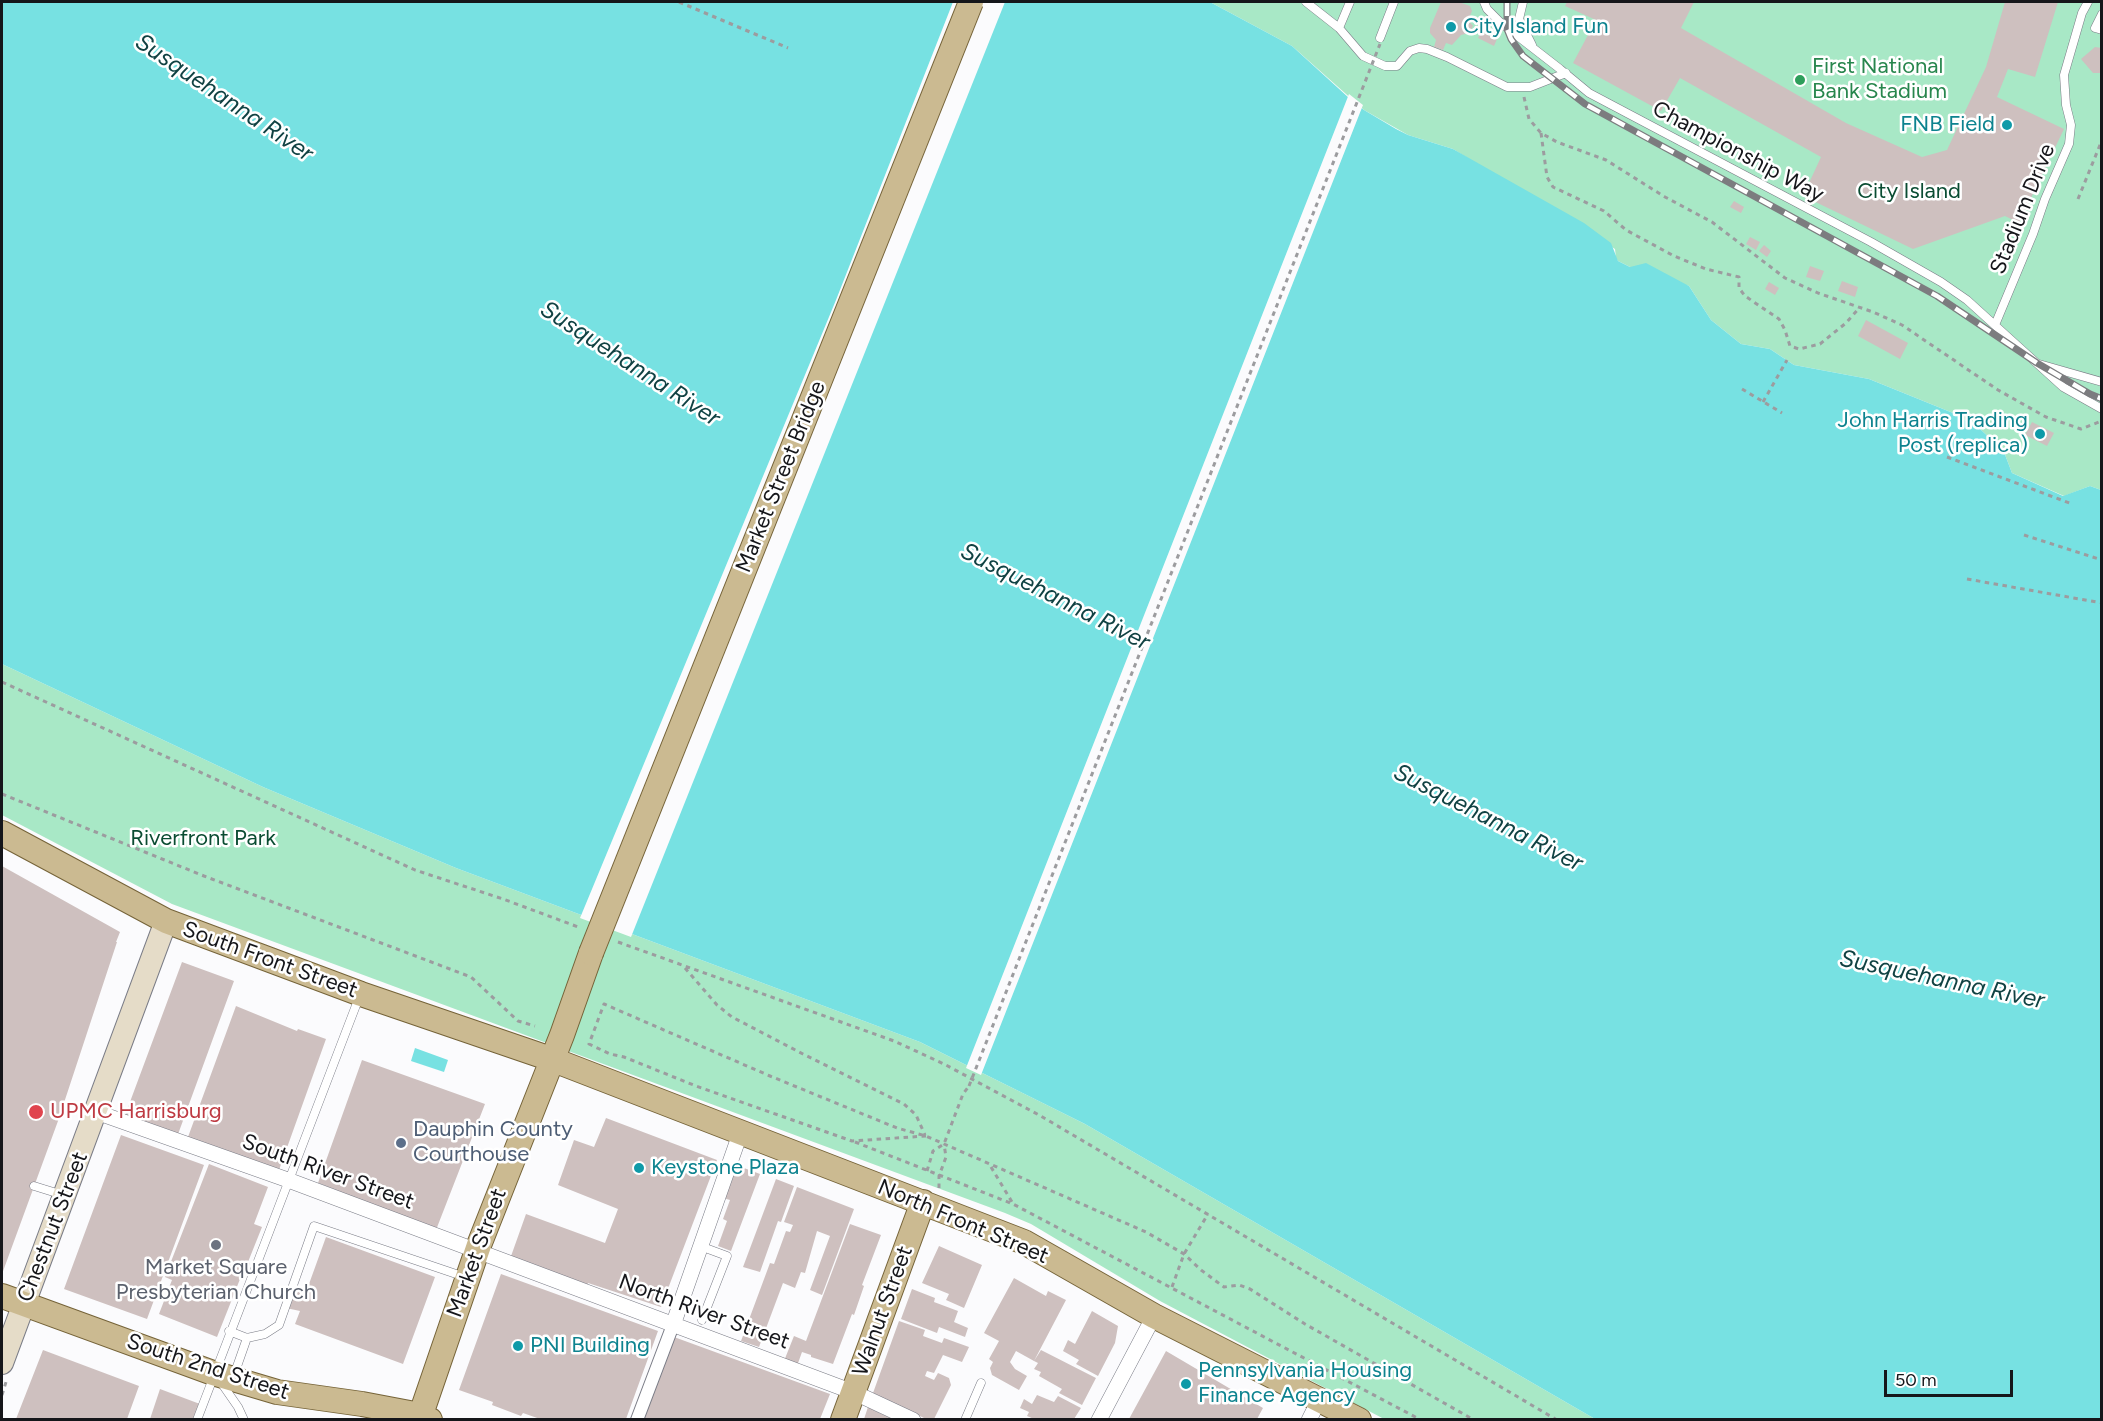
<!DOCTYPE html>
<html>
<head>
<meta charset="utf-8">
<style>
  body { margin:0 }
  #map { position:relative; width:2103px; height:1421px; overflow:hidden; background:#fbfbfd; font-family:Figtree,sans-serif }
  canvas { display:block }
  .frame { position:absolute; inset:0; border:3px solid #15161a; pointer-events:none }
  .scale { position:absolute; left:1884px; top:1370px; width:129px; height:27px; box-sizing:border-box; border:3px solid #15161a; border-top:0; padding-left:8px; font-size:18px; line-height:21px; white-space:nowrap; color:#15161a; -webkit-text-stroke:4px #fff; paint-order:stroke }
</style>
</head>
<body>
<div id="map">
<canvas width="2103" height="1421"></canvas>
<div class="frame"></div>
<div class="scale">50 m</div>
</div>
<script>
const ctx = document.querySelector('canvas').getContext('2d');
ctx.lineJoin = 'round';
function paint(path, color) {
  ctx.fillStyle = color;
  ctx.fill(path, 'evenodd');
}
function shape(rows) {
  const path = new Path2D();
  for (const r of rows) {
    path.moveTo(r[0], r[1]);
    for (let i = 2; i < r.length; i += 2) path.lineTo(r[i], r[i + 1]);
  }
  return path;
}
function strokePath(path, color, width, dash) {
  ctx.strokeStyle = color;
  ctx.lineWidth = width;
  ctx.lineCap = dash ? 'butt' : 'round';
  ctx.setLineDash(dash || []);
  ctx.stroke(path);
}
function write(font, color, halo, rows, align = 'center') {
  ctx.font = font + ' Figtree,sans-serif';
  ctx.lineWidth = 5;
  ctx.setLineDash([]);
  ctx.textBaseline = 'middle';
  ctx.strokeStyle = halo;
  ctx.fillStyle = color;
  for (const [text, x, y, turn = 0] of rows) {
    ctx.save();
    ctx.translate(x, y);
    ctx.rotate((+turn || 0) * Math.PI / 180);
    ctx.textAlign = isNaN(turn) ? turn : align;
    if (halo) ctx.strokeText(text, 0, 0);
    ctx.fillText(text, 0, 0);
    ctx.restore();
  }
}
const green = shape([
  [1210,2,2101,2,2101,490,2090,486,2064,496,2012,473,2001,444,1993,441,1980,429,1953,413,1869,379,1794,365,1770,349,1741,344,1711,320,1689,286,1630,267,1618,261,1616,258,1615,249,1453,149,1408,135,1364,110,1292,46],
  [2,664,263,787,456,868,920,1042,1085,1124,1595,1419,1384,1419,1160,1301,1031,1224,1005,1213,172,904,2,815]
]);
const water = shape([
  [2,2,1210,2,1292,46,1349,98,1364,110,1396,129,1408,135,1453,149,1584,223,1611,243,1618,261,1630,267,1646,263,1689,286,1711,320,1741,344,1770,349,1794,365,1869,379,1953,413,1980,429,1993,441,2001,444,2012,473,2063,496,2090,486,2101,490,2101,1419,1595,1419,1085,1124,920,1042,456,868,263,787,2,664],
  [415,1048,448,1060,444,1072,411,1061]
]);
const pier = shape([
  [953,2,1005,2,631,937,580,918,836,300],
  [1349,94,1363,105,981,1075,966,1068]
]);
const building = shape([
  [1441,2,1459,2,1470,6,1472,11,1468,20,1473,26,1469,33,1461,35,1452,45,1446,43,1443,50,1434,47,1436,40,1430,33,1430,28],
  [1567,2,1694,2,1681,28,1846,123,1922,157,1947,150,1986,67,2005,2,2058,2,2035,77,2008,69,1997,97,2064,129,2019,223,2005,216,1913,249,1803,196,1821,157,1680,78,1661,111,1573,63,1596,20,1565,6],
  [1481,32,1497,39,1494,46,1478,38],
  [2095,47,2102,48,2102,73,2093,73,2081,59],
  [1734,201,1744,207,1741,213,1730,207],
  [1750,237,1760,242,1756,250,1746,244],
  [1764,245,1771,251,1767,257,1759,251],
  [1810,266,1824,271,1820,281,1806,277],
  [1842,281,1858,287,1855,297,1838,291],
  [1769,282,1779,288,1775,295,1765,289],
  [1866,320,1908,343,1900,359,1858,336],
  [2032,422,2054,433,2047,446,2025,435],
  [2,866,120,932,116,942,117,942,58,1121,2,1274],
  [182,962,234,981,177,1137,124,1118],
  [236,1006,297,1031,298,1029,326,1039,279,1170,188,1137],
  [362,1060,485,1104,436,1230,318,1183],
  [606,1118,717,1160,661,1307,588,1283,587,1288,510,1259,526,1214,605,1243,618,1209,558,1185,574,1140,594,1147],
  [121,1135,204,1165,147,1319,64,1289],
  [209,1164,268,1187,254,1224,262,1227,248,1262,250,1263,248,1270,244,1269,217,1337,159,1314,172,1280,165,1277],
  [736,1165,760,1174,731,1251,718,1246,727,1221,723,1219,730,1200,723,1198],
  [776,1179,794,1186,781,1222,778,1221,760,1272,743,1267],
  [797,1187,854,1209,822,1295,810,1290,830,1236,817,1231,805,1273,801,1272,795,1288,783,1283,759,1347,741,1341,770,1263,774,1264,786,1231,790,1232,793,1225,784,1222],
  [850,1224,881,1235,862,1285,864,1286,854,1315,852,1314,833,1364,811,1357,811,1355,802,1352,797,1366,784,1361,794,1336,806,1341],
  [326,1237,435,1277,403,1364,295,1324,300,1311,286,1308,293,1288,305,1295],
  [939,1246,982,1265,964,1308,946,1300,949,1294,922,1283],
  [501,1274,658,1331,626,1419,540,1419,523,1413,521,1416,492,1405,493,1402,459,1390],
  [1014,1278,1046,1296,1048,1291,1066,1300,1034,1361,1016,1351,1010,1362,1015,1369,1027,1376,1019,1390,992,1375,990,1368,993,1362,989,1359,999,1341,984,1333],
  [912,1289,935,1298,934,1302,958,1311,954,1322,968,1328,965,1337,939,1327,937,1333,901,1319],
  [1092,1311,1118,1326,1115,1343,1098,1376,1076,1364,1079,1360,1063,1351,1068,1340,1075,1344],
  [899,1321,925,1330,923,1336,942,1343,944,1338,969,1347,962,1362,943,1355,934,1373,927,1371,925,1376,934,1380,938,1373,949,1378,951,1385,934,1419,926,1419,873,1393],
  [674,1337,830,1394,820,1419,643,1419],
  [43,1350,139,1386,127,1419,16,1419],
  [1041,1350,1096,1378,1082,1405,1059,1393,1062,1389,1039,1376,1041,1372,1034,1369,1038,1363,1034,1361],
  [1166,1351,1263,1408,1257,1419,1129,1419],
  [160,1389,200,1404,194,1419,150,1419],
  [1037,1395,1054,1402,1058,1396,1081,1408,1074,1419,1034,1419,1027,1416,1029,1412,1020,1408,1024,1399,1032,1404],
  [868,1407,882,1414,893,1419,864,1419]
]);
const path = shape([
  [679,2,788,48],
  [1524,97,1529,119,1541,133,1557,142,1606,160,1665,197,1712,222,1785,278,1818,293,1873,312,1902,325,1998,390,2046,417,2081,429,2099,422],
  [1541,133,1547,177,1553,187,1604,211,1626,230,1674,256,1706,269,1739,277,1739,288,1745,296,1779,319,1785,330,1790,346,1799,349,1820,344,1846,323,1860,307],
  [2078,199,2102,140],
  [1742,389,1782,413],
  [1763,402,1787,360],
  [1947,457,2072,504],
  [2024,535,2102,560],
  [1967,579,2102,603],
  [2,682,415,870,503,899,581,928],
  [2,794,204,876,471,977,518,1021,535,1026],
  [618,942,894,1041,944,1064,1039,1115,1557,1420],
  [685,968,717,1005,732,1017,803,1054,904,1104,916,1115,925,1135],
  [926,1136,852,1141,696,1086,624,1057,610,1054,589,1044,604,1004,770,1076,897,1128,926,1136,944,1144,1146,1232,1184,1254,1201,1270,1224,1287,1239,1285,1250,1289,1305,1324,1474,1420],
  [855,1142,1013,1204,1421,1420],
  [991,1167,1012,1202],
  [927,1171,933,1151,944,1144,963,1094,969,1086],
  [939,1188,939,1176,946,1157,944,1144],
  [1172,1287,1184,1254,1208,1214],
  [2,1395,6,1382]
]);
const service = shape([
  [1306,2,1339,28,1363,56,1385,66,1397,66,1410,51,1419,48,1427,49,1447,57,1507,87,1530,87,1566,73],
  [1484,2,1487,9,1502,24,1560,69,1589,93,1871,242,1941,282,1967,300,2063,387,2102,409],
  [1523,2,1519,19,1532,45],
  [2102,14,2095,28,2102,30],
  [1339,28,1350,2],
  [1380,38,1394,2],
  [1995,325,2033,234,2045,199,2069,144,2071,125,2066,105,2064,75,2082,13,2088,2],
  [2039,364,2102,382],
  [34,1186,63,1195],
  [700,1246,727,1256,702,1320],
  [229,1331,247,1338],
  [234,1375,247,1338,265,1334,279,1325,314,1226,465,1277],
  [220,1381,238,1407,244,1420],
  [197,1420,360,995],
  [965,1420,981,1383]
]);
const pedestrian = shape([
  [637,1420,673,1325]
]);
const minor = shape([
  [96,1112,288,1180,853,1392,913,1420],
  [673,1325,740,1134],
  [1099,1420,1154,1316],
  [1309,1420,1319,1400]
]);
const secondary = shape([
  [2,1363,166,921]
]);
const primary = shape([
  [2,833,166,921,361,994,551,1059,1024,1242,1154,1316,1359,1420],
  [2,1296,213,1373,277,1392,362,1404,420,1415,430,1420],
  [419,1420,479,1245,562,1035,591,953],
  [843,1420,923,1202]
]);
const rail = shape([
  [1507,2,1507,29,1511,39,1523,56,1585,104,1937,296,2037,363,2090,394,2102,399]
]);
const pathBridge = shape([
  [969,1086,1380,44]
]);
const primaryBridge = shape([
  [591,953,971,2]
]);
const markers = [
  [1451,27,6,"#0f9aa8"],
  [1800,80,6,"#2e9e5b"],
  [2007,125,6,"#0f9aa8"],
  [2040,434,6,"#0f9aa8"],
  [36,1112,8,"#e0444e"],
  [401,1143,6,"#5c6f8a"],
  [639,1168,6,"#0f9aa8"],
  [216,1245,6,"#6b7280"],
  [518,1346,6,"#0f9aa8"],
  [1186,1384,6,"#0f9aa8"]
];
const cultureNames = [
  ["City Island Fun",1463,27],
  ["FNB Field",1995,125,"right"],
  ["John Harris Trading",2028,421,"right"],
  ["Post (replica)",2028,446,"right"],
  ["Keystone Plaza",651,1168],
  ["PNI Building",530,1346],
  ["Pennsylvania Housing",1198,1371],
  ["Finance Agency",1198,1396]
];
const leisureNames = [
  ["First National",1812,67],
  ["Bank Stadium",1812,92]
];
const streetNames = [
  ["Championship Way",1738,152,28],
  ["Stadium Drive",2023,209,-68],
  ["Market Street Bridge",781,477,-68],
  ["South Front Street",270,960,20],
  ["South River Street",328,1172,20],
  ["North Front Street",963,1222,23],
  ["Chestnut Street",53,1227,-69],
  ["Market Street",477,1253,-70],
  ["Walnut Street",883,1311,-70],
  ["North River Street",704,1312,20],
  ["South 2nd Street",208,1367,18]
];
const parkNames = [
  ["City Island",1909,192],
  ["Riverfront Park",203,839]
];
const healthNames = [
  ["UPMC Harrisburg",50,1112]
];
const serviceNames = [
  ["Dauphin County",413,1130],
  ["Courthouse",413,1155]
];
const worshipNames = [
  ["Market Square",216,1268],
  ["Presbyterian Church",216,1293]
];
const waterNames = [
  ["Susquehanna River",224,98,34],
  ["Susquehanna River",630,364,33],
  ["Susquehanna River",1055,597,27],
  ["Susquehanna River",1488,818,27],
  ["Susquehanna River",1942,980,12]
];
paint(green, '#a8e8c6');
paint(water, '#77e1e2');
paint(pier, '#fbfbfd');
paint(building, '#cec0bf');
strokePath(service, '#7a7c86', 9);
strokePath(pedestrian, '#7a7c86', 14);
strokePath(minor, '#7a7c86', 16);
strokePath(secondary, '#7a7c86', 24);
strokePath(primary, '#756338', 26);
strokePath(path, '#9c9c9f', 3, [4.5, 4.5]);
strokePath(service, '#fff', 8);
strokePath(pedestrian, '#fff', 12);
strokePath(minor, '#fff', 15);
strokePath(secondary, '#e5dcc8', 22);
strokePath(primary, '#cbba91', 24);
strokePath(rail, '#7c7c7f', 7);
strokePath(rail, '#fff', 4.5, [14]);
strokePath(primaryBridge, '#756338', 26, []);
strokePath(pathBridge, '#9c9c9f', 3, [4.5, 4.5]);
strokePath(primaryBridge, '#cbba91', 24);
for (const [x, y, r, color] of markers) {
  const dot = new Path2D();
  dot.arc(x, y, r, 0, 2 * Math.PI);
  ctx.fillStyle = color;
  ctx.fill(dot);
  strokePath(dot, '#fff', 2);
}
write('22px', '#0d838f', '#fff', cultureNames, 'left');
write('22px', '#27864d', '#fff', leisureNames, 'left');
write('22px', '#15161a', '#fff', streetNames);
write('22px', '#0a4c32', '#fff', parkNames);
write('22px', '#be3a42', '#fff', healthNames, 'left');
write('22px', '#4e5e75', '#fff', serviceNames, 'left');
write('22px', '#5b616d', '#fff', worshipNames);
write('italic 24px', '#104243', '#fff', waterNames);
</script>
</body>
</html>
